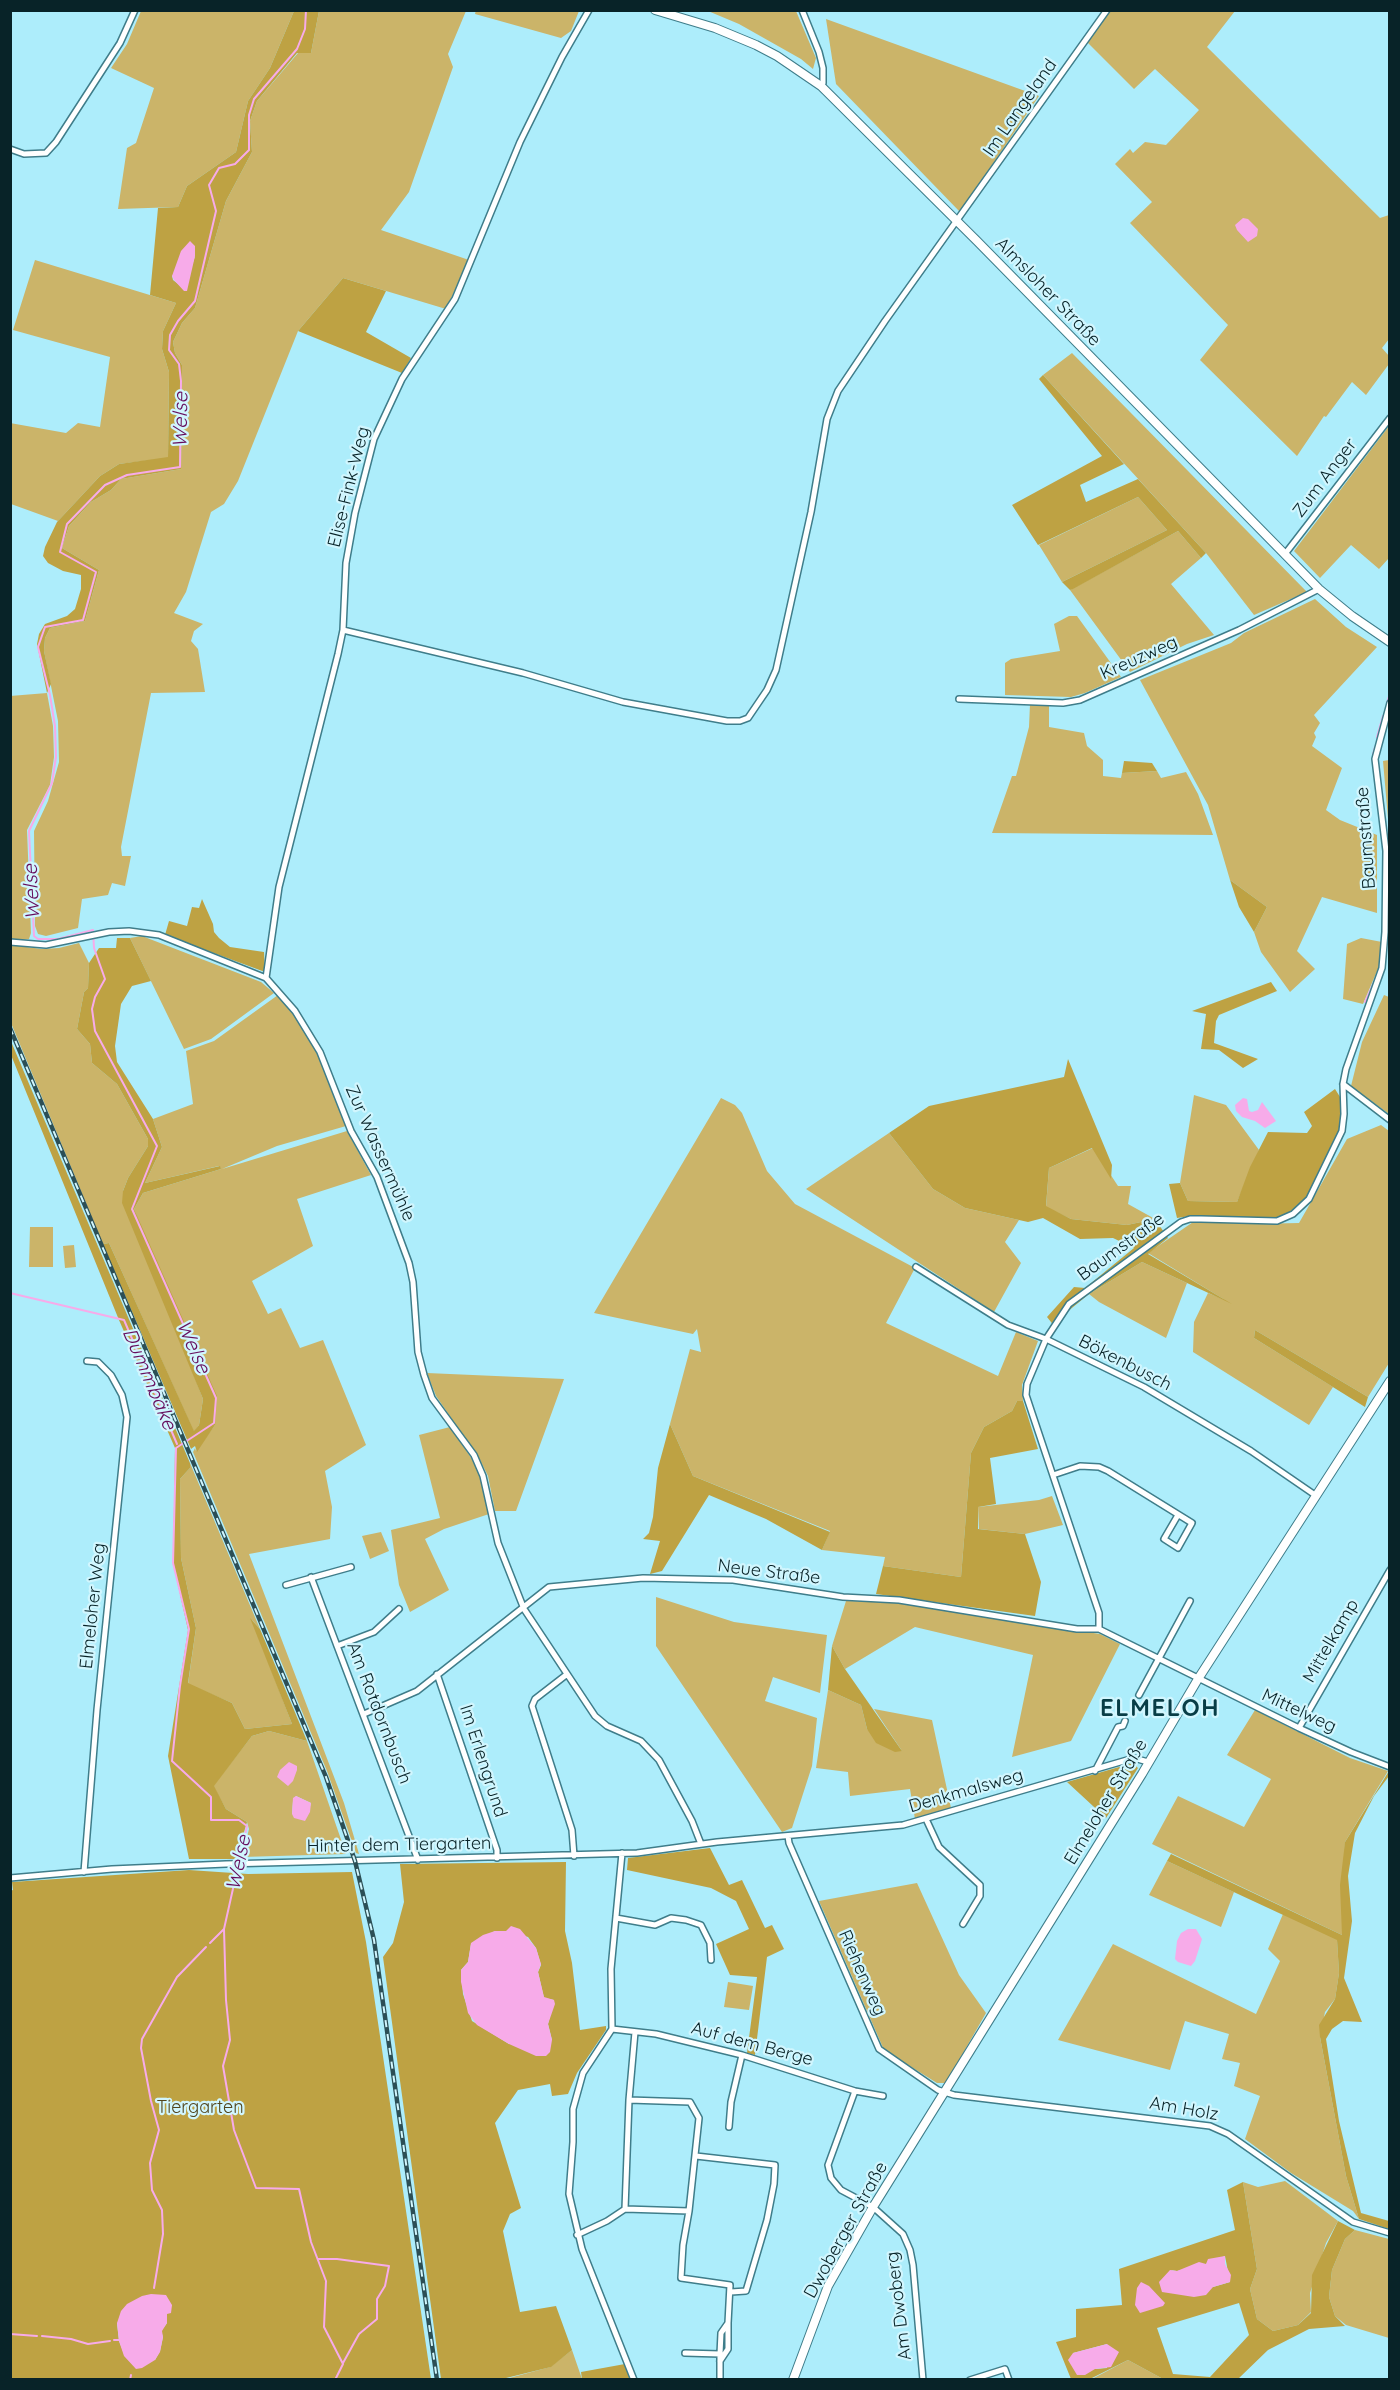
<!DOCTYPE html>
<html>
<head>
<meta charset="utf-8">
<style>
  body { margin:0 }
  #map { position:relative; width:1400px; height:2390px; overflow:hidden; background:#adedfb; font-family:Quicksand,sans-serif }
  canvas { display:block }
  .frame { position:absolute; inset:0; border:12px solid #082328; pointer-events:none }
</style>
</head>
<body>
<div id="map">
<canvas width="1400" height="2390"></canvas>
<div class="frame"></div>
</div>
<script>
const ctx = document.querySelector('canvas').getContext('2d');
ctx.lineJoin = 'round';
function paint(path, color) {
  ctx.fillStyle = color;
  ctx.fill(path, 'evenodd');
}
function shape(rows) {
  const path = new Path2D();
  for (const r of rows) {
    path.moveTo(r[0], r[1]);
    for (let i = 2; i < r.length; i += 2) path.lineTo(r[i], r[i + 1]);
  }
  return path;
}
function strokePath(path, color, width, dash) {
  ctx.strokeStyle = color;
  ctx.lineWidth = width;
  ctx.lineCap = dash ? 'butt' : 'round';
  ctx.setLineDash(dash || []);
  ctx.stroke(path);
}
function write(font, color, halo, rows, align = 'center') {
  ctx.font = font + ' Quicksand,sans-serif';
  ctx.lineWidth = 4.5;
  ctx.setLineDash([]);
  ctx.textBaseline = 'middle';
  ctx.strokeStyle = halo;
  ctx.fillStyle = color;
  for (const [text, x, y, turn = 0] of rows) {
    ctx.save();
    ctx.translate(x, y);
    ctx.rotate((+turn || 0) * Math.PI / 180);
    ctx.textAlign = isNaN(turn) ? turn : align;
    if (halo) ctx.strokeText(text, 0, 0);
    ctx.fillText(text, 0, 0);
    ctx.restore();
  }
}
const green = shape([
  [476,10,579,10,579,11,571,31,561,38,475,14],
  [141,11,294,11,270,68,248,101,236,152,187,186,178,207,118,209,127,148,136,143,154,88,111,68,127,44],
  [319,11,466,11,448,54,453,67,409,192,381,230,469,260,446,309,343,278,298,331,238,481,224,504,211,512,186,592,174,613,203,624,194,631,191,641,198,649,205,692,151,693,121,847,122,856,131,856,125,886,112,883,108,895,82,899,78,928,46,936,38,934,35,926,34,831,48,801,59,762,58,721,44,651,45,638,50,628,85,621,99,570,62,548,69,526,91,502,111,490,121,479,181,469,182,365,175,353,173,342,182,323,195,308,226,201,252,152,250,121,257,101,298,53,311,53],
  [708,11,796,11,816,58,813,69,801,59,739,24],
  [1110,11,1235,11,1207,47,1380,218,1389,215,1389,339,1382,348,1389,356,1389,364,1366,395,1352,382,1326,417,1324,416,1297,456,1200,360,1228,325,1130,223,1152,202,1115,164,1130,149,1133,153,1145,142,1166,145,1199,110,1155,69,1134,89,1087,42],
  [826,19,1039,96,960,212,836,84],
  [35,260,176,303,163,331,162,349,169,372,168,458,119,464,100,476,58,521,11,504,10,423,66,433,78,423,100,427,110,357,13,330],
  [1072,353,1307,592,1254,615,1206,553,1043,375],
  [1389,426,1389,558,1379,569,1351,545,1320,578,1294,551],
  [1138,497,1167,530,1062,582,1039,545],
  [1178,531,1201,558,1171,584,1214,635,1187,644,1130,672,1070,590],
  [1315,599,1346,627,1377,647,1314,715,1320,723,1314,733,1316,737,1312,746,1342,768,1326,810,1340,820,1377,835,1377,913,1322,897,1297,951,1315,969,1290,992,1261,952,1254,932,1267,907,1230,880,1208,805,1140,680,1231,643,1244,633],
  [1069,616,1077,616,1121,677,1085,693,1071,697,1005,695,1005,663,1011,659,1060,651,1054,624],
  [47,693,53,726,54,757,50,785,27,830,31,933,29,939,21,940,10,939,10,696],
  [1030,704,1049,706,1049,727,1084,733,1087,746,1103,760,1103,776,1121,778,1122,773,1157,771,1161,778,1186,772,1198,794,1213,835,992,833,1012,776,1016,776,1029,727],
  [1389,760,1390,760,1389,830,1383,761],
  [142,936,261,982,274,993,211,1039,184,1049,130,938],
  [1361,938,1382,942,1380,964,1363,1004,1343,999,1347,944],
  [79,943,89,963,88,988,84,992,77,1029,90,1044,92,1063,117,1084,148,1139,148,1146,128,1178,123,1191,203,1399,199,1425,194,1432,109,1243,103,1244,11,1023,10,945,42,949,59,948],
  [278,995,292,1012,320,1057,346,1126,277,1146,222,1169,347,1131,371,1175,297,1199,313,1246,252,1281,268,1314,281,1308,300,1348,323,1340,366,1445,325,1471,332,1507,330,1539,249,1554,344,1803,359,1854,356,1853,327,1771,193,1452,195,1448,196,1451,215,1425,134,1209,143,1193,221,1169,219,1166,145,1183,162,1147,153,1119,193,1104,186,1051,214,1041],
  [1384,995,1389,997,1389,1114,1351,1086,1362,1042],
  [1194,1095,1226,1105,1259,1150,1237,1202,1188,1201,1180,1183],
  [721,1098,735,1105,742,1113,767,1171,795,1204,915,1268,886,1323,998,1376,1016,1332,1038,1341,1022,1385,1023,1401,1017,1401,1012,1411,984,1427,971,1453,961,1577,883,1566,885,1557,822,1550,830,1531,693,1476,670,1424,690,1349,701,1352,697,1329,693,1334,594,1313],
  [1381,1125,1389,1131,1389,1363,1368,1397,1255,1330,1254,1338,1333,1387,1309,1425,1193,1352,1194,1322,1208,1293,1225,1300,1148,1253,1196,1220,1252,1224,1299,1223,1347,1139],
  [889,1133,933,1189,965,1208,1019,1220,1005,1242,1021,1263,994,1312,806,1189],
  [1093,1148,1118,1186,1131,1186,1128,1204,1155,1219,1127,1225,1071,1219,1046,1207,1049,1168],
  [30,1227,53,1227,53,1267,29,1267],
  [74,1245,76,1267,65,1268,63,1246],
  [1142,1262,1187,1283,1166,1338,1099,1302,1089,1294],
  [427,1373,564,1379,516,1511,495,1511,488,1476,480,1460,436,1396],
  [450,1427,470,1456,481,1476,489,1514,444,1529,425,1539,449,1590,410,1612,399,1585,391,1530,440,1518,419,1435],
  [190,1463,260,1629,252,1620,292,1724,245,1729,232,1703,188,1684,196,1628,181,1558,180,1479,190,1468],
  [1052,1496,1063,1525,1025,1534,979,1529,978,1507,1039,1500],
  [381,1532,389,1551,370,1559,362,1536],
  [656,1597,734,1622,827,1635,820,1693,773,1677,765,1701,817,1718,812,1766,792,1828,782,1832,656,1646],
  [846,1601,897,1602,1034,1624,1100,1634,1120,1644,1071,1741,1012,1757,1033,1655,915,1627,845,1669,832,1646],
  [828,1690,861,1705,867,1729,902,1751,874,1709,932,1720,951,1808,915,1819,910,1789,850,1796,848,1772,816,1768],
  [1255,1710,1350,1758,1388,1771,1345,1842,1342,1935,1152,1844,1178,1796,1244,1827,1271,1779,1227,1755],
  [269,1731,307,1741,346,1854,242,1857,249,1829,247,1822,226,1809,213,1786,252,1736],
  [296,1796,311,1803,308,1814,292,1814,293,1801],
  [1167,1861,1234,1892,1221,1927,1149,1895],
  [917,1883,959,1975,986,2013,946,2083,937,2083,884,2050,819,1901],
  [1283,1914,1337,1939,1339,1973,1335,1999,1325,2012,1320,2037,1346,2176,1359,2219,1353,2211,1291,2173,1245,2139,1260,2096,1234,2086,1240,2063,1222,2059,1229,2034,1185,2021,1170,2070,1058,2040,1113,1944,1256,2014,1280,1961,1268,1949],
  [728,1982,753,1986,749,2010,724,2007],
  [1285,2181,1338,2221,1326,2243,1310,2293,1311,2312,1298,2325,1273,2331,1257,2319,1250,2289,1257,2269,1243,2182,1258,2187],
  [1355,2230,1389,2239,1389,2338,1346,2325,1335,2316,1329,2297,1332,2270,1345,2239],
  [572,2350,582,2379,502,2380,550,2367],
  [1128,2360,1163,2379,1211,2379,1090,2380]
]);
const forest = shape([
  [294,11,319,11,311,53,297,53,257,101,250,121,252,152,226,201,195,308,182,323,173,342,175,353,182,365,181,469,121,479,111,490,91,502,69,526,62,548,99,570,85,621,50,628,45,638,44,651,51,684,47,693,37,644,39,634,45,624,67,616,75,609,81,589,81,575,63,571,48,563,43,556,45,547,57,522,100,476,119,464,168,457,169,372,162,349,163,331,176,303,150,295,158,208,178,207,187,186,236,152,248,101,270,68],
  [195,256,187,282,187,291,173,280,172,276],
  [343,278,386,291,366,332,411,358,402,373,298,331],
  [1043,375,1124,464,1080,485,1086,502,1138,479,1206,553,1201,558,1178,531,1073,589,1070,590,1062,582,1167,530,1138,497,1038,545,1012,505,1102,456,1039,379],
  [1124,761,1152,763,1157,771,1122,773],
  [1230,880,1267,907,1254,932,1239,907],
  [202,899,213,924,214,932,219,938,230,947,264,952,265,972,165,935,169,921,187,926,192,907,199,908],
  [117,938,130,938,151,981,132,986,121,1004,115,1046,117,1062,153,1119,162,1147,145,1183,220,1166,221,1169,143,1193,134,1209,217,1396,215,1425,197,1452,195,1446,191,1449,103,1244,109,1243,194,1431,199,1425,203,1399,122,1203,123,1191,128,1178,148,1146,148,1139,117,1084,92,1063,90,1044,77,1029,84,992,88,988,89,963,99,948,116,948],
  [1271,982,1277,991,1219,1015,1216,1021,1214,1043,1258,1059,1243,1068,1219,1050,1201,1049,1206,1014,1192,1011],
  [10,1039,190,1463,190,1468,180,1479,181,1558,196,1628,188,1683,232,1703,245,1729,292,1724,250,1618,260,1629,307,1741,269,1731,252,1736,214,1786,226,1809,247,1822,236,1859,189,1859,168,1756,188,1630,173,1563,175,1448,119,1320,11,1055],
  [1068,1059,1112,1165,1111,1179,1092,1148,1049,1168,1046,1206,1071,1219,1127,1225,1155,1219,1168,1238,1148,1254,1232,1304,1142,1262,1089,1294,1067,1312,1055,1327,1047,1317,1074,1287,1085,1288,1134,1248,1113,1238,1080,1239,1043,1218,1028,1222,965,1208,933,1189,889,1133,929,1106,1064,1077],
  [1335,1089,1342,1100,1340,1130,1306,1198,1293,1211,1279,1218,1190,1216,1177,1218,1169,1184,1180,1183,1188,1201,1237,1202,1250,1167,1268,1132,1307,1133,1312,1126,1304,1112],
  [1255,1330,1368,1397,1365,1407,1254,1338],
  [1017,1401,1023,1401,1038,1449,990,1458,996,1504,978,1507,978,1529,1025,1534,1041,1582,1035,1616,876,1594,883,1566,961,1577,971,1453,984,1427,1012,1411],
  [670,1424,693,1476,830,1532,822,1550,766,1519,709,1495,662,1571,650,1574,660,1541,643,1539,649,1533,653,1517,658,1468],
  [832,1646,845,1669,902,1751,895,1752,876,1743,867,1729,861,1705,828,1690],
  [1133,1763,1138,1768,1106,1818,1067,1782],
  [1389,1771,1389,1776,1374,1796,1355,1833,1348,1876,1352,1921,1344,1978,1362,2022,1343,2021,1332,2029,1326,2039,1339,2121,1361,2213,1389,2221,1389,2229,1359,2219,1346,2176,1320,2037,1319,2025,1335,1999,1339,1973,1337,1940,1167,1861,1171,1854,1342,1935,1340,1885,1345,1842],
  [710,1848,729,1885,742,1880,765,1928,772,1925,784,1949,767,1957,755,2055,747,2053,757,1977,730,1975,716,1944,749,1929,736,1901,711,1888,627,1870,628,1858],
  [566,1862,565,1931,572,1963,580,2030,606,2026,606,2030,577,2073,568,2094,552,2096,550,2084,518,2090,495,2123,521,2208,510,2214,503,2231,520,2312,556,2306,572,2350,551,2367,502,2379,441,2379,383,1957,393,1943,404,1902,400,1864],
  [495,1931,506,1931,528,1937,536,1948,541,1965,538,1972,544,1998,554,2000,548,2024,552,2040,509,2044,472,2021,463,1994,461,1970,468,1962,471,1944],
  [189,1870,248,1874,352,1872,366,1942,431,2379,11,2380,10,1891,13,1890,12,1882],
  [172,2305,167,2313,167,2323,161,2331,163,2337,160,2351,155,2360,125,2356,119,2341,117,2323],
  [1243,2182,1257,2269,1250,2289,1257,2319,1273,2331,1298,2325,1311,2313,1312,2275,1338,2221,1355,2230,1345,2239,1332,2270,1329,2297,1335,2316,1345,2326,1309,2329,1268,2350,1238,2379,1163,2379,1128,2360,1090,2379,1071,2379,1056,2342,1076,2337,1076,2309,1122,2305,1119,2269,1235,2230,1227,2190],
  [1225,2256,1230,2282,1213,2287,1170,2270,1177,2271,1206,2264],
  [1239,2303,1249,2335,1210,2377,1173,2374,1157,2328],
  [1107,2344,1107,2368,1096,2369,1073,2353],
  [625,2364,630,2379,582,2379,581,2372]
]);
const water = shape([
  [1243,218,1248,219,1258,229,1257,236,1248,242,1237,230,1235,225],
  [190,241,195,246,195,256,187,291,184,291,174,280,172,276,181,251],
  [1243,1098,1247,1099,1249,1111,1252,1112,1258,1110,1262,1102,1276,1121,1265,1128,1255,1121,1242,1117,1236,1111,1235,1105],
  [289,1762,297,1766,297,1770,293,1781,288,1786,277,1777,280,1770],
  [296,1796,311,1803,310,1812,305,1821,294,1818,292,1814,293,1798],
  [511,1926,520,1929,536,1948,541,1964,538,1972,544,1997,554,2000,555,2004,548,2024,552,2040,550,2052,546,2056,536,2056,509,2044,477,2025,468,2013,461,1982,461,1970,468,1962,471,1943,483,1935,495,1931,506,1931],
  [1188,1929,1196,1929,1202,1939,1195,1961,1191,1966,1178,1962,1175,1959,1177,1941,1181,1933],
  [1225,2256,1225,2264,1231,2275,1230,2282,1213,2287,1206,2295,1194,2297,1162,2292,1159,2282,1170,2270,1177,2271,1199,2262,1206,2264,1208,2259],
  [1141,2282,1149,2286,1165,2303,1163,2306,1140,2313,1135,2305,1137,2288],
  [151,2294,166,2295,172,2305,171,2313,167,2314,167,2323,162,2331,163,2337,160,2352,155,2360,142,2368,136,2369,124,2356,119,2341,117,2323,121,2311,127,2304,142,2296],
  [1107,2344,1119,2352,1111,2367,1095,2369,1085,2375,1077,2375,1068,2360,1073,2353]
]);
const stream = shape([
  [306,10,305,29,297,49,254,99,249,115,249,150,235,164,219,168,209,185,216,211,195,301,178,321,170,335,169,350,179,364,181,381,180,467,127,475,105,485,67,524,60,552,96,572,83,620,45,627,38,647,50,695,55,726,56,757,52,783,29,831,34,936,38,939,58,939,93,930,94,948,105,979,95,997,92,1009,95,1031,157,1146,132,1209,216,1398,214,1423,176,1448,173,1563,189,1629,180,1686,172,1761,211,1797,211,1820,239,1820,247,1826,224,1929,226,2000,230,2040,223,2066,234,2130,256,2188,299,2189,311,2242,326,2281,324,2327,343,2364,335,2380],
  [1387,703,1390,693],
  [1377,737,1383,716],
  [1373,755,1375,747],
  [1365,1002,1375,980],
  [10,1293,124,1320,177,1444],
  [210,1943,224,1929],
  [318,2259,337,2259,389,2266,385,2286,377,2299,377,2319,359,2334,343,2363],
  [154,2288,163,2234,162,2210,152,2190,150,2163,159,2130,151,2101,141,2048,142,2039,177,1977,206,1947],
  [10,2334,37,2336],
  [42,2336,71,2339,88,2344,110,2341],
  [114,2340,119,2340],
  [130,2380,131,2375]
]);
const street = shape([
  [802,10,819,52,823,68,823,83,821,86],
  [10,149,24,154,46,153,56,142,120,43,135,10],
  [1285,554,1390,418],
  [343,630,523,673,623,702,727,721,740,721,748,718,767,690,776,670,811,512,827,419,838,391,885,321,1107,10],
  [959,699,1063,703,1080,700,1239,630,1319,589],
  [10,942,46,945,109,932,129,931,159,935,266,978,295,1011,320,1052,351,1131,377,1177,409,1263,413,1282,418,1352,424,1375,432,1398,474,1455,483,1476,498,1543,524,1609,595,1716,607,1726,641,1741,659,1760,692,1821,701,1844],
  [266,978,279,887,338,654,343,630,346,563,355,513,374,439,402,379,455,299,520,142,562,57,589,10],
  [1343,1084,1390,1120],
  [916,1267,1008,1325,1046,1339,1144,1387,1251,1451,1315,1495],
  [1053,1475,1080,1466,1099,1467,1108,1471,1192,1523,1178,1548,1164,1539,1178,1515],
  [311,1577,418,1860],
  [286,1585,351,1567],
  [1099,1629,1099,1613,1032,1413,1026,1395,1027,1384,1046,1339,1069,1304,1181,1222,1190,1219,1201,1219,1277,1221,1293,1214,1309,1199,1342,1131,1344,1114,1343,1084,1346,1069,1382,968,1385,932,1386,851,1375,759,1390,703],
  [337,1646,374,1632,399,1609],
  [437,1674,497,1850,497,1858],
  [566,1675,535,1699,532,1706,572,1830,574,1856],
  [1139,1695,1190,1601],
  [364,1714,417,1691,549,1587,643,1578,733,1580,843,1597,899,1600,1077,1629,1099,1629,1299,1728,1351,1752,1390,1767],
  [1299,1728,1390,1570],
  [1095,1771,1118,1727,1123,1726,1125,1721],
  [926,1819,939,1847,980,1885,980,1896,963,1924],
  [788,1836,789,1843,879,2049,938,2090,954,2095,1210,2126,1228,2134,1353,2222,1390,2233],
  [622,1853,611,1969,612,2029,583,2073,573,2109,573,2142,569,2194,582,2249,634,2380],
  [84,1872,97,1710,127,1417,122,1395,111,1375,98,1362,87,1361],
  [10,1878,112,1869,226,1864,637,1853,717,1842,903,1825,1134,1758,1148,1762],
  [616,1918,655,1925,671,1918,686,1920,701,1925,710,1943,711,1960],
  [612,2029,656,2034,742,2055,855,2091,883,2096],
  [855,2091,828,2165,831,2178,841,2190,873,2207,903,2234,910,2250,913,2265,923,2380],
  [629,2100,635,2032],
  [729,2127,731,2102,742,2055],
  [696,2156,775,2165,774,2184,767,2220,746,2291,731,2292],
  [625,2209,629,2100,690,2102,699,2118,689,2211],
  [577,2235,607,2221,625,2209,689,2211,683,2245,681,2278,730,2285,728,2323,721,2333,720,2354],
  [685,2353,720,2354,720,2380],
  [720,2361,728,2349,728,2323],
  [970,2380,1005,2369,1009,2380]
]);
const secondary = shape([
  [655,10,715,28,756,45,777,56,821,86,977,241,1319,589,1352,616,1390,642],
  [793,2380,828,2286,873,2207,1142,1774,1198,1679,1390,1381]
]);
const rail = shape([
  [10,1028,326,1777,355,1861,374,1940,437,2380]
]);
const streetNames = [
  ["Im Langeland",1020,108,-55],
  ["Almsloher Straße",1048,292,46],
  ["Zum Anger",1325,478,-53],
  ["Elise-Fink-Weg",349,487,-76],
  ["Kreuzweg",1139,658,-24],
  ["Baumstraße",1366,838,-94],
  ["Zur Wassermühle",380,1153,66],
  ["Baumstraße",1121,1247,-36],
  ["Bökenbusch",1125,1363,27],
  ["Neue Straße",769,1572,7],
  ["Elmeloher Weg",93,1606,-84],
  ["Mittelkamp",1331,1641,-60],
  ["Mittelweg",1299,1711,25],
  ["Am Rotdornbusch",379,1713,69],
  ["Im Erlengrund",483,1761,72],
  ["Denkmalsweg",966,1791,-16],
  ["Elmeloher Straße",1106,1802,-59],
  ["Hinter dem Tiergarten",399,1845,-1],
  ["Riehenweg",862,1973,66],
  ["Auf dem Berge",752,2044,15],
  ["Am Holz",1184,2109,10],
  ["Dwoberger Straße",846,2230,-61],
  ["Am Dwoberg",899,2306,-97]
];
const parkNames = [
  ["Tiergarten",200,2108]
];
const waterNames = [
  ["Welse",181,420,-89],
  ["Welse",32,892,-93],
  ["Welse",193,1347,66],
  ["Dummbäke",149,1379,67],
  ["Welse",239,1863,-78]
];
const districtNames = [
  ["ELMELOH",1160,1709]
];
paint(green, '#cbb469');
paint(forest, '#bea243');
paint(water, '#f7abe9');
strokePath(stream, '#f7abe9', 2);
strokePath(street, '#3f7d8a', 8);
strokePath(secondary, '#3f7d8a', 10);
strokePath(street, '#fff', 5);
strokePath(secondary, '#fff', 8);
strokePath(rail, '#2c4f56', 4.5);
strokePath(rail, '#d1f6fe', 2, [7]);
write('18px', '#082328', '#d1f6fe', streetNames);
write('18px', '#51451d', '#d1f6fe', parkNames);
write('italic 20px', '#660d5d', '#d1f6fe', waterNames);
ctx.letterSpacing = '1.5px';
write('bold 24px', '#083d46', '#d1f6fe', districtNames);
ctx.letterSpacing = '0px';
</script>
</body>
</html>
